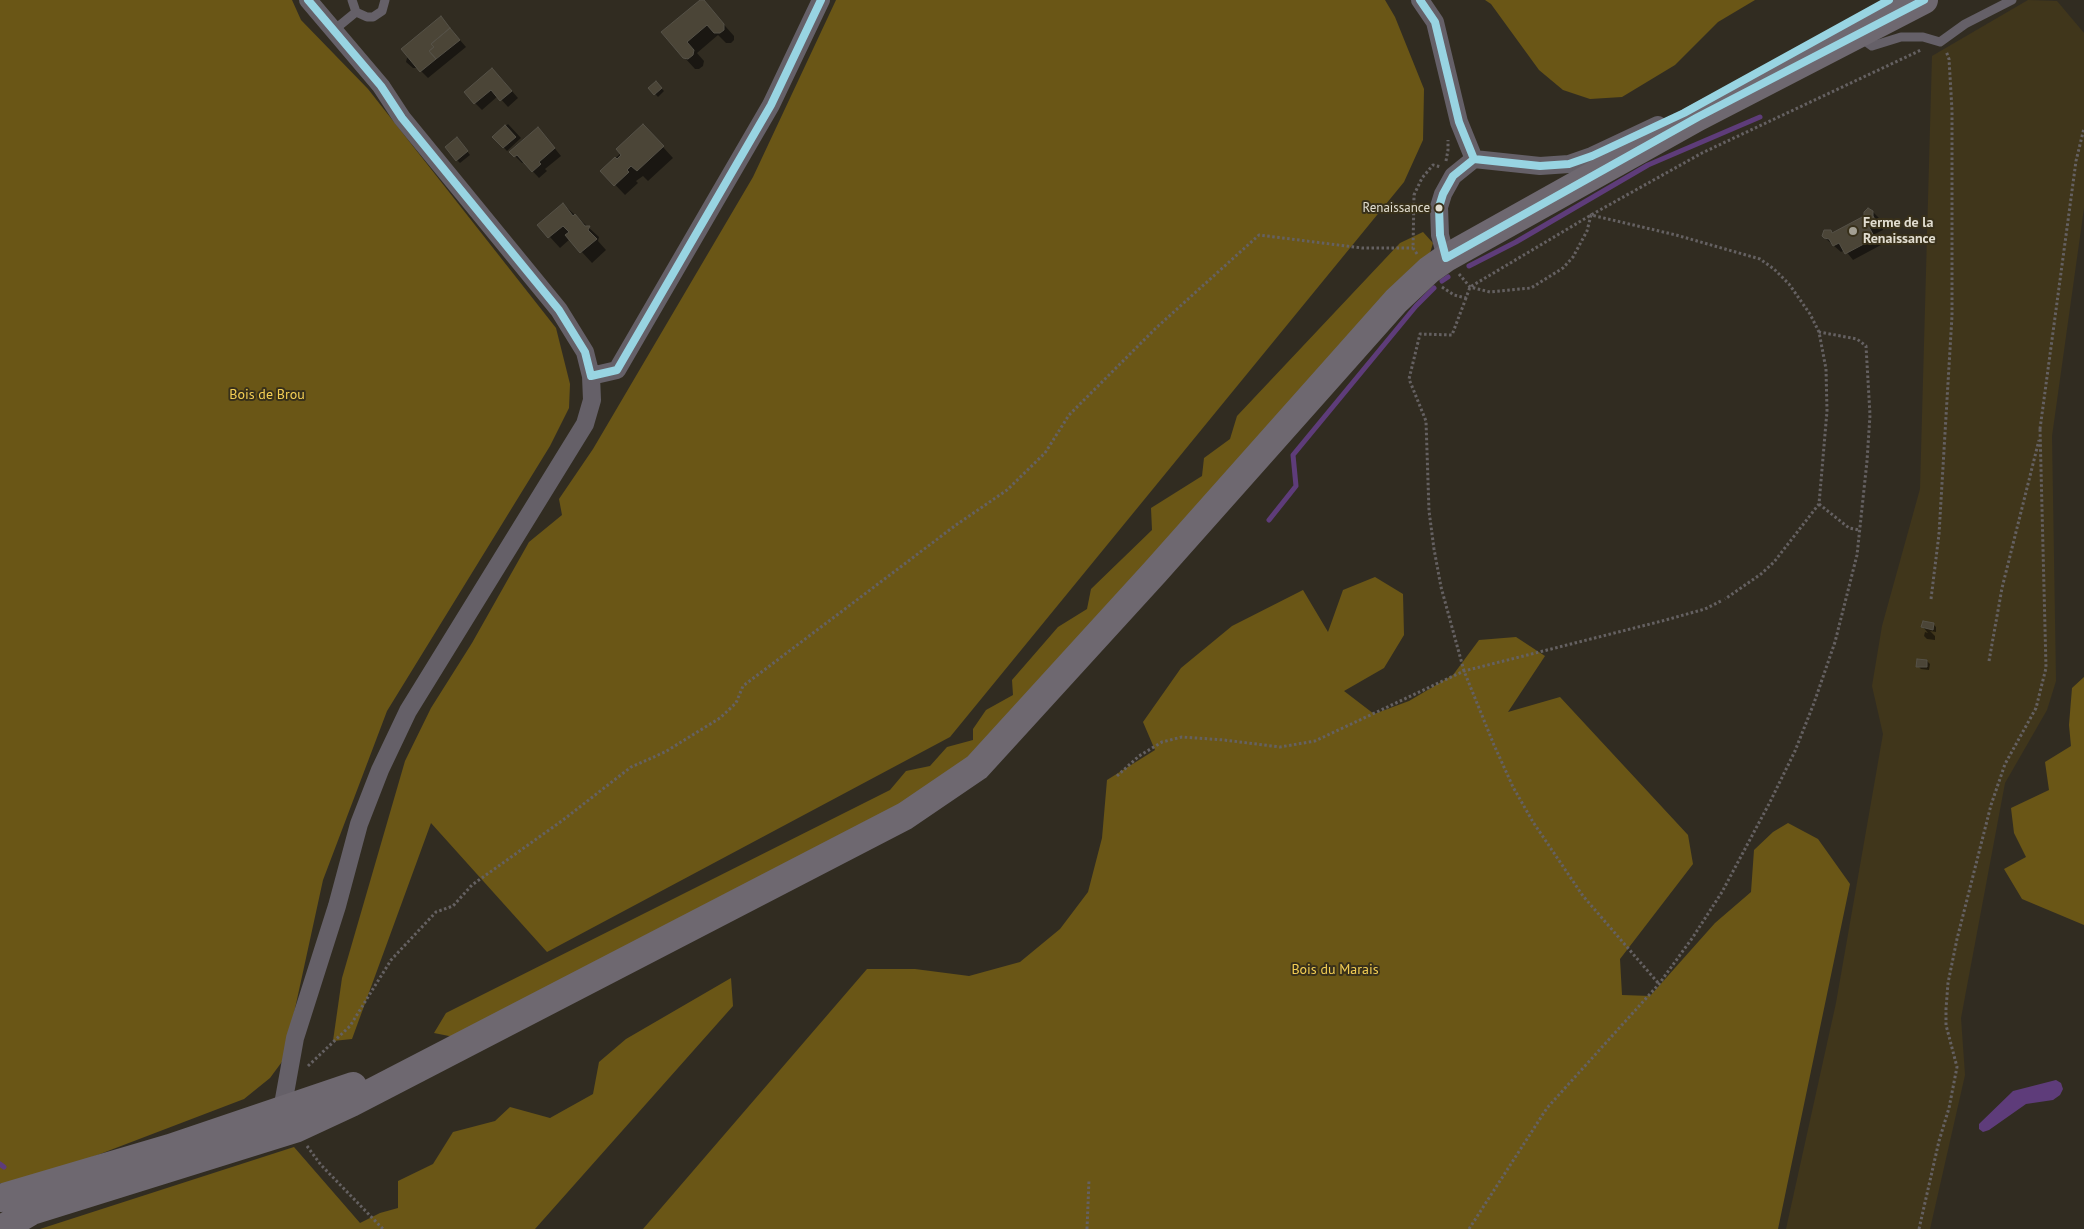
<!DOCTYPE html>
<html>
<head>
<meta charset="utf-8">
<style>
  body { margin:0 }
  canvas { display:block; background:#312c21 }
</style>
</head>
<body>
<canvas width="2084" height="1229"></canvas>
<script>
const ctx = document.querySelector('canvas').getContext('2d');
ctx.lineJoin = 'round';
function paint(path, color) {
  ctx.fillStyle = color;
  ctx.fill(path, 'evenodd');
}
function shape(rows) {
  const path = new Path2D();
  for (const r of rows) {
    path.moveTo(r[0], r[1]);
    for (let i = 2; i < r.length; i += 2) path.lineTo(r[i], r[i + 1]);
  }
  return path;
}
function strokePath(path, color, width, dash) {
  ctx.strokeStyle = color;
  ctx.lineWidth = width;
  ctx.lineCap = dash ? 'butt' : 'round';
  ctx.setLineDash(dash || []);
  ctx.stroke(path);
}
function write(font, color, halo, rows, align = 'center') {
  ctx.font = font + ' "PT Sans",sans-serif';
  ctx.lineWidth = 4;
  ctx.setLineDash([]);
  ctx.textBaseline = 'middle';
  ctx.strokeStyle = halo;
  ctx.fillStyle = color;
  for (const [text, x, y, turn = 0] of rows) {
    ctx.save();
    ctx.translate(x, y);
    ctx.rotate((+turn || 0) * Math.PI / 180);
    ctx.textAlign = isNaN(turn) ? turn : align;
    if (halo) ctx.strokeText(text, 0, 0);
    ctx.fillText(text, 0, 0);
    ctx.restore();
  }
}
const built = shape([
  [2028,0,2057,1,2084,33,2084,208,2052,436,2056,681,2047,710,2005,783,1961,1018,1965,1075,1930,1229,1786,1229,1836,1003,1883,734,1872,686,1882,626,1920,489,1932,56]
]);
const forest = shape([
  [0,0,292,0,301,20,368,89,556,328,570,384,569,408,550,446,387,711,323,880,284,1059,270,1078,244,1099,11,1188,0,1183],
  [836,0,1385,0,1395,17,1424,89,1423,140,1404,182,950,737,547,952,431,823,352,1039,333,1041,342,978,405,761,431,708,472,643,529,542,562,515,559,499,593,449,753,177],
  [1485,0,1755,0,1718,22,1675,65,1622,97,1590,99,1563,90,1539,70,1491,4],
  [1423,232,1433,243,1428,260,995,735,959,766,905,806,454,1037,434,1033,446,1013,890,790,906,771,930,766,947,747,973,740,973,729,986,710,1013,695,1012,680,1058,627,1087,609,1091,589,1152,530,1151,508,1202,476,1204,458,1230,439,1237,416,1400,243],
  [1375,577,1403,594,1404,635,1384,668,1344,691,1374,714,1409,701,1453,675,1479,640,1516,637,1545,656,1508,712,1560,697,1688,835,1693,864,1620,959,1622,995,1650,996,1715,923,1751,892,1754,850,1773,832,1788,823,1818,839,1850,884,1778,1229,643,1229,867,969,915,969,969,976,1020,962,1060,929,1088,892,1102,838,1107,780,1155,750,1143,722,1181,668,1232,626,1303,590,1328,632,1343,590],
  [2084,677,2084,925,2022,899,2004,869,2026,857,2014,833,2011,808,2049,790,2045,762,2071,746,2069,725,2072,688],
  [731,978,733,1006,535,1229,40,1229,294,1147,360,1223,380,1213,398,1208,398,1181,433,1164,453,1132,495,1121,510,1107,550,1118,593,1094,599,1062,626,1039]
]);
const water = shape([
  [2056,1080,2061,1083,2063,1089,2060,1095,2053,1100,2026,1104,1989,1130,1983,1132,1979,1129,1979,1124,2013,1091]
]);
const shadow = shape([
  [702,0,734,36,734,40,731,43,726,43,718,35,697,53,704,61,703,66,699,69,695,69,662,33],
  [447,25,466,47,428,78,418,68,413,68,406,62,407,58],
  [499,76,518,98,508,107,498,96,482,110,475,103],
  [656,83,664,91,658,97,650,88],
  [508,124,521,138,507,151,494,137],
  [544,135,561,156,545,169,547,171,539,178,524,162,522,163,511,152],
  [653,136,673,158,648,181,643,176,636,181,638,183,625,195,602,171,621,153],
  [460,142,470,155,460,163,457,160],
  [563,204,599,237,598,241,606,250,592,263,570,239,560,248,539,225],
  [1873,212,1880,219,1883,230,1875,234,1881,245,1853,260,1845,250,1841,252,1825,238,1831,231,1833,234],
  [1933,624,1936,627,1936,632,1930,631,1935,636,1935,640,1927,639,1924,636,1925,632,1928,633,1923,627],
  [1927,661,1930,664,1929,670,1921,669,1918,666]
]);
const stream = shape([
  [1469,266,1516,242,1648,165,1760,117],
  [1442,281,1448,277],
  [1269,520,1296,486,1293,455,1416,306,1434,288],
  [0,1164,4,1167]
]);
const building = shape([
  [700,0,704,0,724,24,724,30,720,33,714,33,707,25,687,42,694,50,693,55,688,59,683,58,661,32,700,0],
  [441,16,450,28,431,44,434,47,429,51,436,59,420,72,401,49,441,16],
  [450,28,460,40,436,59,429,51,434,47,431,44,450,28],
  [492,68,512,91,500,101,491,90,474,104,464,92,492,68],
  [656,81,662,88,654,95,648,88,656,81],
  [643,124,664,146,637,171,631,166,627,170,629,172,614,186,600,171,615,157,617,159,621,155,616,149,643,124],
  [505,125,516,137,503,148,492,137,505,125],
  [538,127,555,148,539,162,541,164,532,172,517,155,514,157,509,152,538,127],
  [457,137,468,151,456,161,445,147,457,137],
  [563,203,573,216,575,214,585,226,590,226,588,230,597,239,580,253,565,235,569,232,563,226,548,238,537,225,563,203],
  [1868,208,1873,211,1873,216,1877,223,1869,227,1875,238,1845,254,1839,243,1833,246,1829,239,1824,238,1822,236,1824,230,1831,230,1832,233,1864,216,1864,212,1868,208],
  [1923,621,1934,623,1933,630,1921,627,1923,621],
  [1917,659,1927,660,1927,667,1916,667,1917,659]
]);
const path = shape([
  [1446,161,1448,150,1448,140],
  [1417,254,1413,248,1414,195,1422,178,1433,165,1441,167],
  [1459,274,1470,287,1490,292,1531,288,1563,268,1573,257,1587,231,1591,215,1676,235,1760,259,1774,269,1789,284,1810,314,1819,332,1826,369,1827,411,1819,504,1774,562,1761,574,1725,599],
  [1442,287,1454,295,1466,298,1470,287,1591,215,1702,153,1921,50],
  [1466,298,1452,335,1420,334,1409,379,1426,421,1429,511,1434,549,1441,587,1464,671,1494,745,1513,787,1533,822,1583,896,1659,984],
  [2040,429,2076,161,2084,128],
  [1819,504,1849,528,1859,530],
  [1931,599,1939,534,1952,316,1952,110,1949,59,1946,51],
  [1989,661,2002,588,2039,440],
  [1117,776,1139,756,1162,742,1182,737,1224,740,1280,747,1315,741,1464,671,1662,621,1705,609,1721,601],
  [308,1066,350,1026,391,960,436,912,453,906,472,885,563,820,631,767,665,752,720,718,736,703,743,686,956,525,1007,490,1045,453,1069,415,1156,328,1259,235,1362,248,1413,248],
  [307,1146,321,1165,383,1229],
  [1087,1229,1089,1180],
  [1469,1229,1547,1108,1659,984,1693,937,1722,892,1770,802,1795,751,1814,703,1835,642,1857,555,1867,461,1870,415,1866,346,1857,339,1819,332],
  [1919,1229,1939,1141,1949,1108,1957,1067,1946,1025,1946,1009,1948,983,1957,939,1991,805,2005,764,2036,708,2046,668,2040,429]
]);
const service = shape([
  [352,0,356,12,367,17,373,17,382,11,385,0],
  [334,30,356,12],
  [1861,38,1872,46,1901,37,1923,37,1940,42,1965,24,2012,0]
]);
const minor = shape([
  [1420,0,1435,22,1459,122,1474,159],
  [1446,258,1440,235,1439,207,1443,194,1453,176,1474,159,1540,166,1569,164,1592,156,1658,125],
  [591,376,617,370,771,105,821,0],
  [279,1117,282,1110,295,1038,337,906,359,824,380,770,408,711,585,424,592,400,591,376,585,352,559,310,402,118,381,86,308,0]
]);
const primary = shape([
  [0,1198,170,1148,353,1086],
  [1,1229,32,1211,295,1129,351,1103,905,816,977,767,1155,572,1396,301,1429,270,1446,258,1698,117,1924,0]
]);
const bus1 = shape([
  [308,0,381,86,402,118,559,310,585,352,591,376],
  [1420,0,1435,22,1459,122,1474,159],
  [1889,0,1684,113,1592,156,1569,164,1540,166,1474,159,1453,176,1443,194,1439,207,1440,235,1446,258,1698,117,1924,0],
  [591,376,617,370,771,105,821,0]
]);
const markers = [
  [1439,208,4.5,"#e1ddd0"],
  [1853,231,5,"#a39f93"]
];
const busNames = [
  ["Renaissance",1430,208]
];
const poiNames = [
  ["Ferme de la",1863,223],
  ["Renaissance",1863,239]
];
const parkNames = [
  ["Bois de Brou",267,395],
  ["Bois du Marais",1335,970]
];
paint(built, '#40361b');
paint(forest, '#6a5616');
paint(water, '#5e3c7a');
paint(shadow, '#0007');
strokePath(stream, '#5e3c7a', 5);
paint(building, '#4b4537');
strokePath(building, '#555147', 1);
strokePath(path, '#656162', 3, [2.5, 2.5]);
strokePath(service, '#656068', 9);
strokePath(minor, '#656068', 18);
strokePath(primary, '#6e6870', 28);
strokePath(bus1, '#98d4e2', 8);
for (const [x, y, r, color] of markers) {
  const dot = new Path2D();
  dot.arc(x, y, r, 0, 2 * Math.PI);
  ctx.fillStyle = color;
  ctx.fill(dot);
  strokePath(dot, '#38301a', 2);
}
write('13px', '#e1ddd0', '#38301a', busNames, 'right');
write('bold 14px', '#e1ddd0', '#38301a', poiNames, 'left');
write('14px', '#f4ce54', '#38301a', parkNames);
</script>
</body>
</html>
